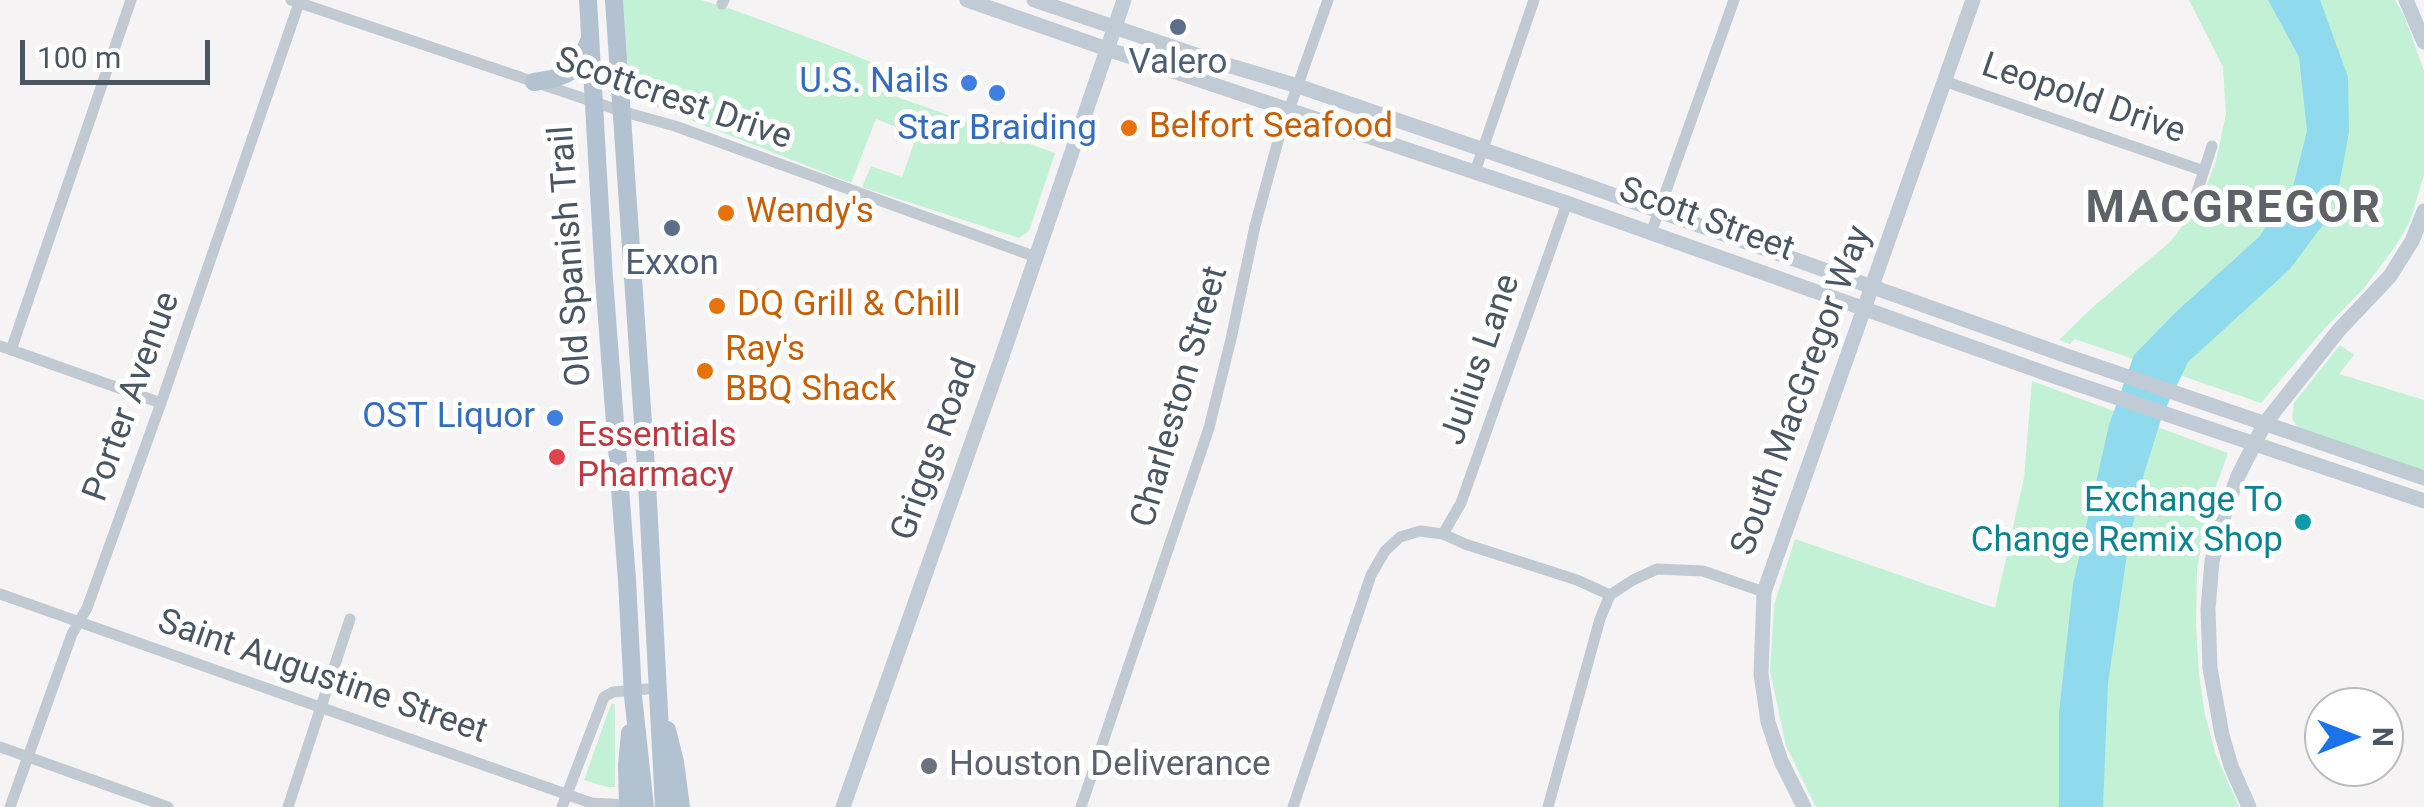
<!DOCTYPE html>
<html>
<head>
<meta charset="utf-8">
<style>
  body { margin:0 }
  #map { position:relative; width:2424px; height:807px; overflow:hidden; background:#f5f3f3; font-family:Roboto,sans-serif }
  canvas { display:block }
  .north { position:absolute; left:2304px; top:687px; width:100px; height:100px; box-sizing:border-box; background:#fff; border:2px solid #b7bbc0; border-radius:50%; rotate:90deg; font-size:28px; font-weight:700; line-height:40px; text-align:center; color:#4a5661 }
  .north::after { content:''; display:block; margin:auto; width:35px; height:45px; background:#1a73e8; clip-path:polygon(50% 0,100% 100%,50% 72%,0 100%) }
  .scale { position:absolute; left:20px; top:40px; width:190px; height:45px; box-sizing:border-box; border:5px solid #4a5661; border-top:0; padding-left:12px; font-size:30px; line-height:35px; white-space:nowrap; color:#4a5661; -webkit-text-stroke:8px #fff; paint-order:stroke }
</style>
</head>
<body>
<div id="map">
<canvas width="2424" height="807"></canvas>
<div class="north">N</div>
<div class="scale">100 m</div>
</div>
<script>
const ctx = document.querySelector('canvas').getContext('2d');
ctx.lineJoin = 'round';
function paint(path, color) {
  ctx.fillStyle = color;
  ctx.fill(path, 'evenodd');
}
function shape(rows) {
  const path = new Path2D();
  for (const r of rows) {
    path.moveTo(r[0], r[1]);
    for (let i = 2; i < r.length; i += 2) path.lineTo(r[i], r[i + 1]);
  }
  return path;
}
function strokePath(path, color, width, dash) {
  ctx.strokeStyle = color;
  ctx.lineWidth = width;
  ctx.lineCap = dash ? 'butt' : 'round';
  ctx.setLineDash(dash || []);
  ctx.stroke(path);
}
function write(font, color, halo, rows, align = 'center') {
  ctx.font = font + ' Roboto,sans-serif';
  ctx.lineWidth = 10;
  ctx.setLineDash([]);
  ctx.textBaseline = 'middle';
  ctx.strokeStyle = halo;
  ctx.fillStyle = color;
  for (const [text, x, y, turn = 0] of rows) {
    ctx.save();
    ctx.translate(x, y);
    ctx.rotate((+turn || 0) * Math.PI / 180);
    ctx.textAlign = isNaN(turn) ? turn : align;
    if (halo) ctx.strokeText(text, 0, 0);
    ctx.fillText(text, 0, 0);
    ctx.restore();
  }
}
const green = shape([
  [623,0,701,0,734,10,842,50,892,71,886,93,1055,153,1029,231,1019,238,862,187,871,166,902,177,917,135,876,119,851,183,637,99,631,93,629,84],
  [2189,0,2395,0,2404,15,2424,71,2424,175,2410,221,2397,244,2364,288,2325,328,2261,403,2075,339,2070,344,2059,340,2094,306,2170,242,2200,203,2216,161,2226,114,2223,67],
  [2340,345,2354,355,2339,374,2424,400,2424,471,2299,428,2296,425,2292,418,2294,403],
  [2032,381,2228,453,2213,495,2203,534,2197,571,2196,625,2199,675,2205,715,2216,755,2239,807,1816,807,1786,746,1770,671,1774,605,1795,539,1995,608,2024,478],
  [611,704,615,704,615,787,607,787,584,780]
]);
const water = shape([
  [2268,0,2320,0,2348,77,2349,132,2339,186,2322,226,2290,269,2188,362,2162,416,2144,474,2128,547,2108,683,2103,807,2059,807,2059,713,2073,584,2109,425,2134,355,2176,312,2259,237,2293,187,2307,131,2299,57]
]);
const street = shape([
  [291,0,621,111,675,126,1036,257],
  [722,4,724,0],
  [1944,81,2204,171],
  [1475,172,1534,0],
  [2196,195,2212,146],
  [1651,233,1734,0],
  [0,346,161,403],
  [11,350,131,0],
  [1443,534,1461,503,1567,203],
  [0,594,591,803,628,805],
  [1610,595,1633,580,1657,569,1703,571,1764,592],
  [0,747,168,807],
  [10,807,72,634,87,608,161,403,299,3],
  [288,807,350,619],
  [562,807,604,697,613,692,658,688],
  [1081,807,1209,428,1231,339,1255,226,1278,141,1328,0],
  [1293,807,1371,575,1385,551,1400,537,1420,531,1443,534,1465,544,1577,580,1610,595],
  [1548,807,1600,619,1610,595]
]);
const secondary = shape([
  [967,0,1107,49,1567,203,2059,378,2424,501],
  [1034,0,1217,62,1298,86,1574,181,2067,356,2424,478],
  [2406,0,2424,42],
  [843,807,997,371,1124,0],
  [1804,807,1781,761,1768,722,1761,674,1764,592,1973,0],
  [2249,807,2231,766,2222,735,2210,668,2208,609,2212,561,2224,515,2238,476,2265,423,2339,330,2390,276,2412,241,2424,211]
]);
const primary = shape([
  [588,0,604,279,627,580,633,696,645,807],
  [614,0,647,482,664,807],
  [534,82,552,79,566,74,575,68,583,55,589,41],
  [667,730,675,762,681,807],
  [628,807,627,765,630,733]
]);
const markers = [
  [1178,27,10,"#5c6f8a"],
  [969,83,10,"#3f7fe0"],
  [997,93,10,"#3f7fe0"],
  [1129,128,10,"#e8710a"],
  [726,213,10,"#e8710a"],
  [672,228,10,"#5c6f8a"],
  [717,306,10,"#e8710a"],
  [705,371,10,"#e8710a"],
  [555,418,10,"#3f7fe0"],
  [557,457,10,"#e0444e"],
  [2303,522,10,"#0f9aa8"],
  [929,766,10,"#6b7280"]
];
const serviceNames = [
  ["Valero",1178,64],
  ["Exxon",672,265]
];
const shopNames = [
  ["U.S. Nails",949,83],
  ["Star Braiding",997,130,"center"],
  ["OST Liquor",535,418]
];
const streetNames = [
  ["Scottcrest Drive",673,100,19],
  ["Leopold Drive",2083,100,19],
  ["Scott Street",1706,221,20],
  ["Old Spanish Trail",572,256,-94],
  ["Julius Lane",1482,360,-71],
  ["South MacGregor Way",1803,391,-70],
  ["Porter Avenue",133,397,-70],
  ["Charleston Street",1181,397,-74],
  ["Griggs Road",936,450,-70],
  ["Saint Augustine Street",322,678,19]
];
const foodNames = [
  ["Belfort Seafood",1149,128],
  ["Wendy's",746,213],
  ["DQ Grill & Chill",737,306],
  ["Ray's",725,351],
  ["BBQ Shack",725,391]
];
const healthNames = [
  ["Essentials",577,437],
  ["Pharmacy",577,477]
];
const cultureNames = [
  ["Exchange To",2283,502],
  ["Change Remix Shop",2283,542]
];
const worshipNames = [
  ["Houston Deliverance",949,766]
];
const districtNames = [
  ["MACGREGOR",2234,211]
];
paint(green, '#c3f1d5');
paint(water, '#90daee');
strokePath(street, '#c1cad2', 11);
strokePath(secondary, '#c1cbd6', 15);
strokePath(primary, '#b3c2d1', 18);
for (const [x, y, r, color] of markers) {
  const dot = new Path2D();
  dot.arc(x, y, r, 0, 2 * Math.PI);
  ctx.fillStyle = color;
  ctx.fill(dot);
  strokePath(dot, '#fff', 4);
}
write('35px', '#4e5e75', '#fff', serviceNames);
write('35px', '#366cbe', '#fff', shopNames, 'right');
write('35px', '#4a5661', '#fff', streetNames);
write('35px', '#c56008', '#fff', foodNames, 'left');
write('35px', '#be3a42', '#fff', healthNames, 'left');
write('35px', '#0d838f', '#fff', cultureNames, 'right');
write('35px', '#5b616d', '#fff', worshipNames, 'left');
ctx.letterSpacing = '2.5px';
write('bold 45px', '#5f6368', '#fff', districtNames);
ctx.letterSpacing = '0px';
</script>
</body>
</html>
